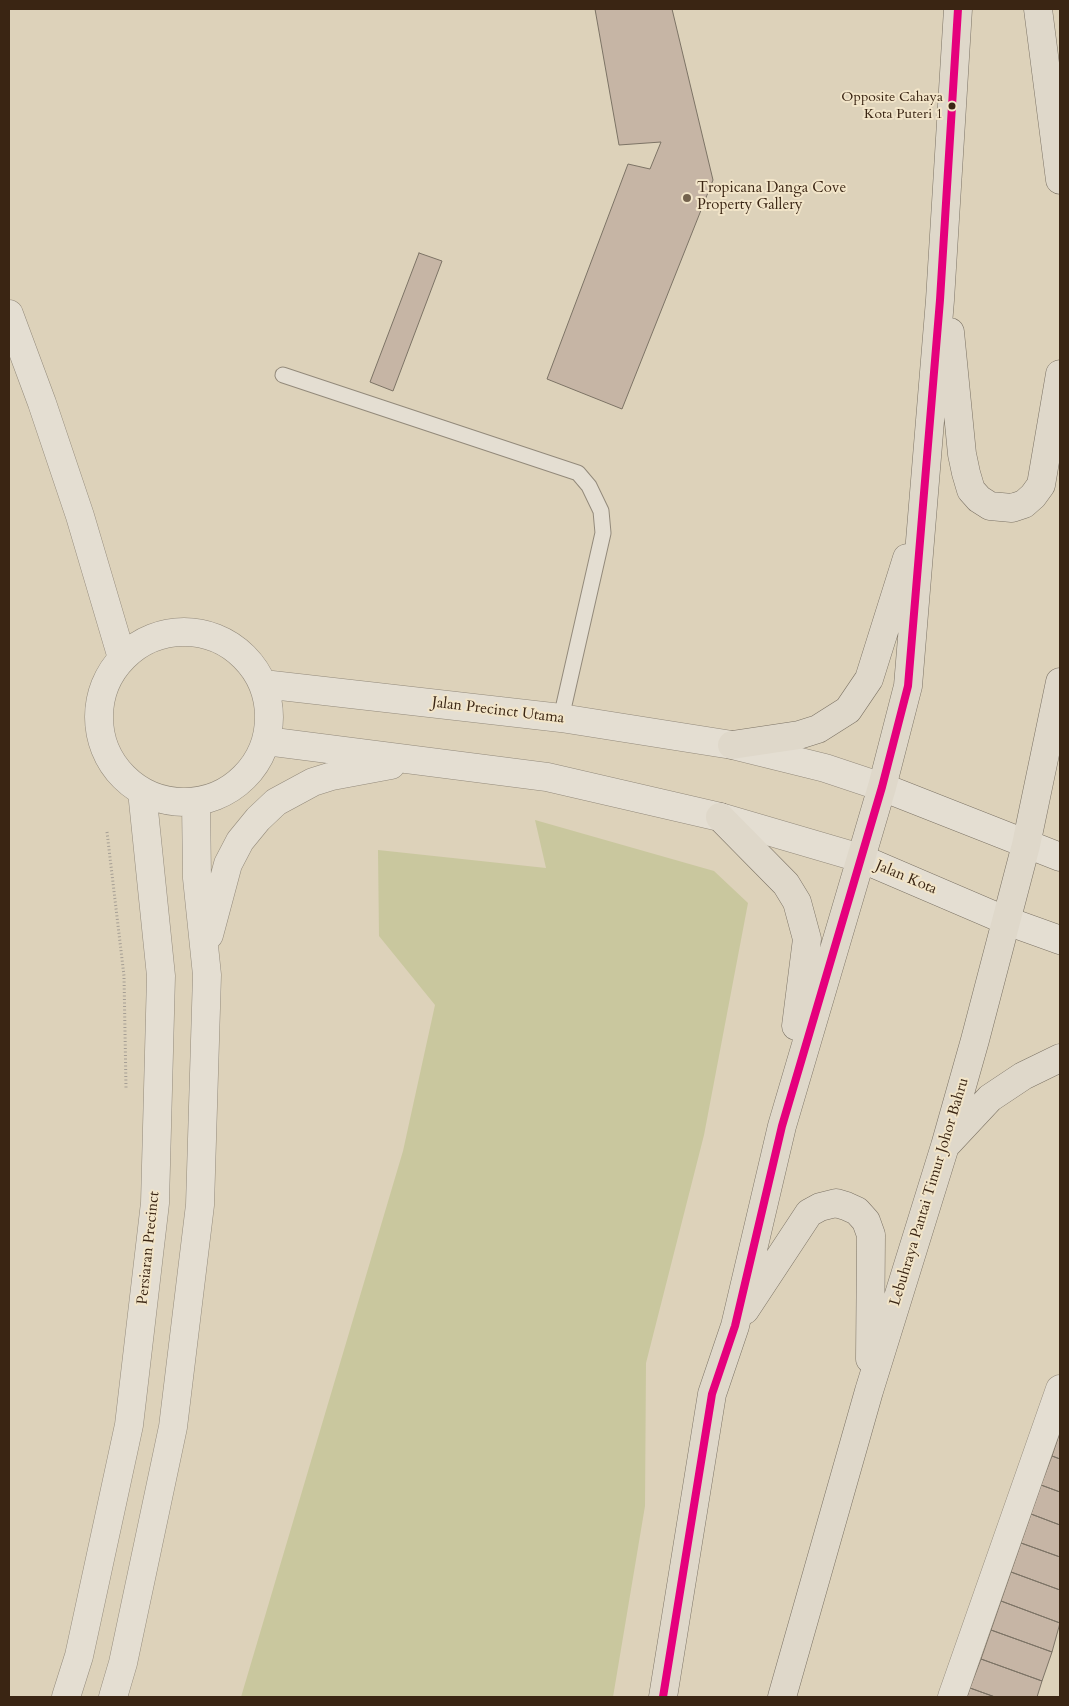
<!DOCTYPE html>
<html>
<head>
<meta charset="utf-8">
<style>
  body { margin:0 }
  #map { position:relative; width:1069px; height:1706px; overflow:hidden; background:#ddd2ba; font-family:Cardo,serif }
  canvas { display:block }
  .frame { position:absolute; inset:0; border:10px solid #3a2513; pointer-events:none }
</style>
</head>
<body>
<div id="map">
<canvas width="1069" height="1706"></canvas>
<div class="frame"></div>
</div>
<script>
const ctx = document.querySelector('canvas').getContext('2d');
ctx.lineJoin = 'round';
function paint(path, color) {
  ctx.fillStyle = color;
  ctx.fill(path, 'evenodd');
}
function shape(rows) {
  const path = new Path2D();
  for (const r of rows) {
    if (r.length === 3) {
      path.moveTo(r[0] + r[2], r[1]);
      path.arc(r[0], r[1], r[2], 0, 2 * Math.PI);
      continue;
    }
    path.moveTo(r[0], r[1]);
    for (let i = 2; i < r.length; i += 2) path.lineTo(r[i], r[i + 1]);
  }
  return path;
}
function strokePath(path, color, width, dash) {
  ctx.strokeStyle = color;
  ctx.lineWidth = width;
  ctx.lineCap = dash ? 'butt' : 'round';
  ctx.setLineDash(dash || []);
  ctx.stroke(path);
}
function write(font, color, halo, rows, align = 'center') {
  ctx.font = font + ' Cardo,serif';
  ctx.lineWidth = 4;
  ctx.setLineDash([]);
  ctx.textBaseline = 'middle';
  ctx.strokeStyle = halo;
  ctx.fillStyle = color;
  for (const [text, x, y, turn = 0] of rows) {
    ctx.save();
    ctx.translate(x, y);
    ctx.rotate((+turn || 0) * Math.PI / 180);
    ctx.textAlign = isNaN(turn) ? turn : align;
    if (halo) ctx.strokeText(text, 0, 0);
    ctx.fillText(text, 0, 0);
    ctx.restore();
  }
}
const green = shape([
  [535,820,714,871,748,903,704,1135,646,1363,645,1506,613,1697,241,1697,403,1151,435,1005,379,936,378,850,546,868]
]);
const building = shape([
  [595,9,672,9,713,180,622,409,547,379,628,164,650,169,661,142,619,145,595,9],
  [419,253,442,261,393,391,370,382,419,253],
  [1060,1432,1060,1459,1052,1456,1060,1432],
  [1052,1456,1060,1459,1060,1492,1041,1485,1052,1456],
  [1041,1485,1060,1492,1060,1525,1031,1514,1041,1485],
  [1031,1514,1060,1525,1060,1557,1021,1543,1031,1514],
  [1021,1543,1060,1557,1060,1590,1011,1572,1021,1543],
  [1011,1572,1060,1590,1060,1623,1001,1601,1011,1572],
  [1001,1601,1060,1623,1052,1652,991,1630,1001,1601],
  [991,1630,1052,1652,1042,1681,981,1659,991,1630],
  [981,1659,1042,1681,1037,1697,995,1697,970,1688,981,1659],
  [970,1688,995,1697,967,1697,970,1688]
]);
const path = shape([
  [107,832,124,976,126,1088]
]);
const lane = shape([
  [283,375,578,473,589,486,601,511,603,533,561,718]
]);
const street = shape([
  [9,314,42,403,80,516,122,658],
  [184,717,85],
  [263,684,561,718,732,745,825,768,882,787],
  [266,741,547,777,720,817,860,858],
  [209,935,228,864,240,841,258,819,276,802,313,782,332,776,391,765],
  [66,1697,79,1656,129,1425,155,1203,161,976,142,791],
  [113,1697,123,1663,173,1427,200,1205,207,975,197,878,196,802],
  [952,1697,1060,1389]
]);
const secondary = shape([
  [882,787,1060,857],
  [860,858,1007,921,1060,940]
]);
const highway = shape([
  [1038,9,1060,180],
  [950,332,962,454,966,473,971,490,979,499,990,506,1012,508,1024,504,1033,496,1041,485,1060,374],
  [732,745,799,735,818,729,848,710,869,679,907,558],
  [720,817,786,884,797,902,807,939,796,1026],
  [948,1143,990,1098,1023,1076,1060,1058],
  [745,1310,809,1213,820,1207,836,1203,846,1206,857,1211,866,1221,871,1235,870,1359],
  [663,1697,712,1394,735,1326,782,1126,882,787,908,686,940,300,958,9],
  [782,1697,869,1391,945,1146,975,1040,1026,845,1060,682]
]);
const bus1 = shape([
  [663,1697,712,1394,735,1326,782,1126,882,787,908,686,940,300,958,9]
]);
const markers = [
  [952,106,4.5,"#3a2513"],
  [687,198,5,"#73624d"]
];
const busNames = [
  ["Opposite Cahaya",943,98],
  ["Kota Puteri 1",943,115]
];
const poiNames = [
  ["Tropicana Danga Cove",697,189],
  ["Property Gallery",697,206]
];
const streetNames = [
  ["Jalan Precinct Utama",498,711,7],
  ["Jalan Kota",906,878,23],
  ["Lebuhraya Pantai Timur Johor Bahru",930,1192,-73],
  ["Persiaran Precinct",149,1248,-84]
];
paint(green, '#c9c79e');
paint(building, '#c6b5a5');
strokePath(building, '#7c7365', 1);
strokePath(lane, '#938a7b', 17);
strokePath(street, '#938a7b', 29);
strokePath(secondary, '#7c7365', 29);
strokePath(highway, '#7c7365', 29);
strokePath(path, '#a59e94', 3, [1, 2.5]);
strokePath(lane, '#e4ded2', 15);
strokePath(street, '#e4ded2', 28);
strokePath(secondary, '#e4ded2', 28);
strokePath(highway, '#dfd8ca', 28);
strokePath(bus1, '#e5007d', 8);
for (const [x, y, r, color] of markers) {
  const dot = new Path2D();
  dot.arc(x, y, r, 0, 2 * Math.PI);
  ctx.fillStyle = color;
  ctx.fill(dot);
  strokePath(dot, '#f2e5c9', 2);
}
write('14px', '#3a2513', '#f2e5c9', busNames, 'right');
write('15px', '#3a2513', '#f2e5c9', poiNames, 'left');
write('15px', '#3a2513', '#f2e5c9', streetNames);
</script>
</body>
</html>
